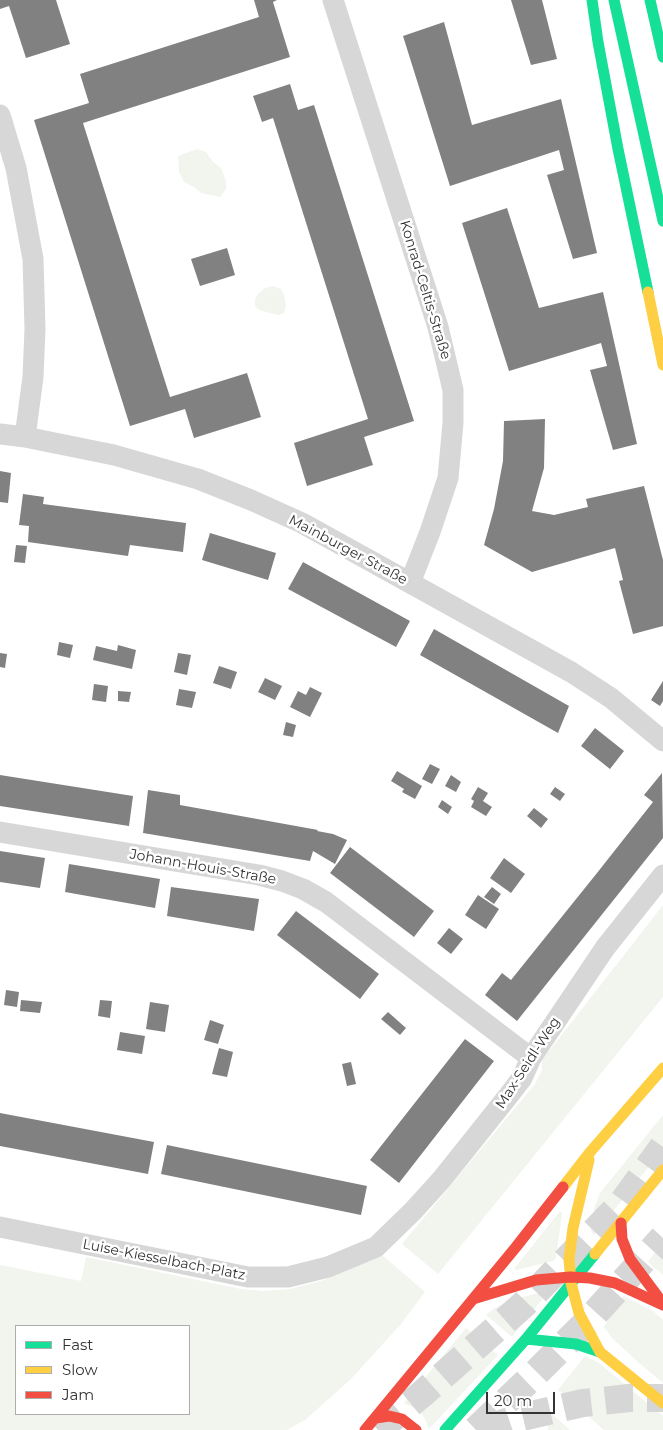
<!DOCTYPE html>
<html>
<head>
<meta charset="utf-8">
<style>
  body { margin:0 }
  #map { position:relative; width:663px; height:1430px; overflow:hidden; background:#fff; font-family:Montserrat,sans-serif }
  canvas { display:block }
  .legend { position:absolute; left:15px; top:1325px; width:175px; height:90px; box-sizing:border-box; background:#fff; border:1px solid #adadad; margin:0; padding:6px 9px; list-style:none; font-size:15px; color:#333 }
  .legend li { display:flex; align-items:center; gap:10px; height:25px }
  .legend b { width:25px; border:1px solid #adadad }
  .scale { position:absolute; left:486px; top:1392px; width:69px; height:22px; box-sizing:border-box; border:2px solid #333; border-top:0; padding-left:6px; font-size:15px; line-height:18px; white-space:nowrap; color:#333; -webkit-text-stroke:4px #fff; paint-order:stroke }
</style>
</head>
<body>
<div id="map">
<canvas width="663" height="1430"></canvas>
<ul class="legend">
<li><b style="height:6px;background:#16e098"></b>Fast</li>
<li><b style="height:6px;background:#ffcf43"></b>Slow</li>
<li><b style="height:6px;background:#f24e42"></b>Jam</li>
</ul>
<div class="scale">20 m</div>
</div>
<script>
const ctx = document.querySelector('canvas').getContext('2d');
ctx.lineJoin = 'round';
function paint(path, color) {
  ctx.fillStyle = color;
  ctx.fill(path, 'evenodd');
}
function shape(rows) {
  const path = new Path2D();
  for (const r of rows) {
    path.moveTo(r[0], r[1]);
    for (let i = 2; i < r.length; i += 2) path.lineTo(r[i], r[i + 1]);
  }
  return path;
}
function strokePath(path, color, width, dash) {
  ctx.strokeStyle = color;
  ctx.lineWidth = width;
  ctx.lineCap = dash ? 'butt' : 'round';
  ctx.setLineDash(dash || []);
  ctx.stroke(path);
}
function write(font, color, halo, rows, align = 'center') {
  ctx.font = font + ' Montserrat,sans-serif';
  ctx.lineWidth = 5;
  ctx.setLineDash([]);
  ctx.textBaseline = 'middle';
  ctx.strokeStyle = halo;
  ctx.fillStyle = color;
  for (const [text, x, y, turn = 0] of rows) {
    ctx.save();
    ctx.translate(x, y);
    ctx.rotate((+turn || 0) * Math.PI / 180);
    ctx.textAlign = isNaN(turn) ? turn : align;
    if (halo) ctx.strokeText(text, 0, 0);
    ctx.fillText(text, 0, 0);
    ctx.restore();
  }
}
const green = shape([
  [197,149,206,152,213,162,221,168,226,181,226,189,220,197,201,193,194,187,184,182,179,172,178,156],
  [273,286,281,289,284,295,286,305,284,313,278,315,259,310,255,306,255,299,258,294,265,288],
  [663,905,663,997,438,1274,402,1244,535,1084,542,1070,542,1060],
  [663,1115,663,1149,594,1235,591,1231,594,1209,600,1193],
  [560,1211,562,1213,556,1258,553,1261,516,1270,514,1269],
  [660,1245,663,1247,663,1275,648,1262],
  [382,1255,425,1292,401,1324,351,1379,305,1420,287,1430,0,1430,0,1265,81,1281,86,1257,241,1289,263,1291,290,1289,321,1281],
  [16,1326,189,1326,189,1414,16,1414],
  [543,1292,544,1297,512,1337,486,1315,495,1308,511,1300],
  [623,1296,653,1311,663,1320,663,1383,639,1363,612,1338,604,1327],
  [466,1328,498,1355,429,1429,424,1417,418,1410,404,1403],
  [585,1356,599,1363,663,1416,663,1430,604,1430,558,1390],
  [552,1414,570,1430,548,1430,548,1418]
]);
const building = shape([
  [0,0,56,0,70,44,26,58,9,6,0,9],
  [254,0,277,0,273,2,290,57,83,123,170,397,247,373,261,417,194,438,185,409,130,426,34,120,89,103,80,74,259,17],
  [511,0,542,0,557,59,531,65],
  [444,22,472,125,561,99,597,253,573,259,547,175,564,170,559,150,450,186,403,36],
  [290,84,298,110,314,105,414,421,364,437,373,465,307,486,294,443,368,419,273,118,262,122,253,96],
  [507,208,539,308,603,292,637,444,613,450,590,370,607,366,601,343,509,371,462,223],
  [227,248,235,275,200,286,191,259],
  [545,419,544,468,532,511,554,515,588,507,586,499,644,486,663,560,663,626,633,634,619,581,623,580,615,548,532,572,484,545,494,509,503,461,504,421],
  [0,471,11,473,8,503,0,502],
  [23,494,44,497,43,504,186,523,183,552,130,545,128,556,28,542,29,526,19,525],
  [210,533,276,553,268,580,202,560],
  [16,545,27,546,25,563,14,562],
  [303,562,410,621,396,647,288,589],
  [434,629,569,706,558,733,420,655],
  [59,642,73,645,70,658,57,655],
  [118,645,136,650,132,669,93,660,96,646,117,651],
  [0,653,7,654,5,668,0,667],
  [178,653,191,655,187,675,174,672],
  [219,666,237,672,231,689,213,683],
  [265,678,282,686,275,700,258,692],
  [663,681,663,701,660,706,651,700],
  [94,684,108,686,106,702,92,700],
  [310,687,322,693,310,717,290,707,298,691,306,695],
  [179,689,196,692,192,708,176,705],
  [118,691,131,692,129,702,118,701],
  [286,722,296,725,293,737,283,735],
  [595,728,624,751,610,769,581,746],
  [430,764,440,769,432,784,422,779],
  [397,771,422,786,415,799,402,792,404,789,391,781],
  [662,773,663,838,517,1021,485,995,502,973,511,980,597,873,653,802,644,795],
  [0,775,133,796,129,826,0,806],
  [451,775,461,782,456,792,445,786],
  [478,787,488,793,483,801,492,807,486,816,471,807,474,801,471,799],
  [555,787,565,794,560,801,550,794],
  [148,790,180,795,180,805,318,830,317,831,333,834,347,840,335,864,313,851,310,861,143,833],
  [442,800,452,807,448,814,438,807],
  [534,808,548,819,541,828,527,816],
  [350,847,434,911,414,937,330,873],
  [0,851,45,858,40,888,0,882],
  [504,858,525,874,511,893,490,878],
  [69,864,160,879,155,908,65,892],
  [171,887,259,899,254,931,167,916],
  [492,887,501,894,494,904,484,897],
  [478,895,499,909,486,929,465,915],
  [296,911,379,974,360,999,277,935],
  [449,928,463,939,451,954,437,943],
  [6,990,19,992,17,1007,4,1005],
  [21,1000,42,1002,40,1013,20,1011],
  [100,1000,112,1001,110,1018,98,1016],
  [150,1002,169,1005,165,1032,146,1029],
  [388,1012,406,1028,400,1035,381,1019],
  [210,1020,224,1025,218,1044,204,1040],
  [120,1032,145,1036,142,1054,117,1050],
  [465,1039,494,1061,399,1183,370,1160],
  [219,1048,233,1052,227,1077,212,1074],
  [351,1062,356,1084,347,1086,342,1064],
  [0,1113,154,1142,148,1174,0,1146],
  [167,1145,367,1186,361,1215,161,1174]
]);
const highwayTunnel = shape([
  [378,1430,422,1394,523,1305,623,1202,663,1147],
  [476,1430,534,1375,589,1320,663,1238],
  [483,1430,518,1418,583,1403,629,1398,663,1398]
]);
const street = shape([
  [333,0,438,327,453,390,453,423,448,478,430,532,410,583],
  [0,115,16,168,33,259,35,329,33,377,25,437],
  [0,434,25,437,114,455,198,479,251,500,302,523,571,672,611,698,663,741],
  [0,832,259,875,282,881,303,889,326,902,531,1058],
  [0,1227,248,1277,288,1277,328,1267,376,1247,413,1211,442,1179,509,1095,522,1078,531,1058,605,948,663,875]
]);
const fast = shape([
  [592,0,598,42,618,149,648,292],
  [614,0,663,221],
  [650,0,663,57],
  [526,1339,576,1344,600,1352],
  [445,1430,526,1339,595,1254]
]);
const slow = shape([
  [648,292,663,365],
  [589,1160,573,1228,569,1259,571,1283,579,1313,600,1352,663,1403],
  [563,1187,591,1151,663,1068],
  [595,1254,663,1170]
]);
const jam = shape([
  [621,1223,622,1239,630,1259,662,1302],
  [473,1299,536,1280,570,1277,590,1278,615,1283,663,1305],
  [376,1418,389,1416,402,1419,416,1430],
  [365,1430,516,1247,563,1187]
]);
const streetNames = [
  ["Konrad-Celtis-Straße",425,290,73],
  ["Mainburger Straße",348,550,28],
  ["Johann-Houis-Straße",203,867,10],
  ["Max-Seidl-Weg",528,1063,-57],
  ["Luise-Kiesselbach-Platz",164,1260,11]
];
paint(green, '#f1f5ed');
paint(building, '#818181');
strokePath(highwayTunnel, '#d6d6d6', 28, [28, 14]);
strokePath(street, '#d7d7d7', 21);
strokePath(fast, '#16e098', 11);
strokePath(slow, '#ffcf43', 11);
strokePath(jam, '#f24e42', 11);
write('14px', '#333', '#fff', streetNames);
</script>
</body>
</html>
